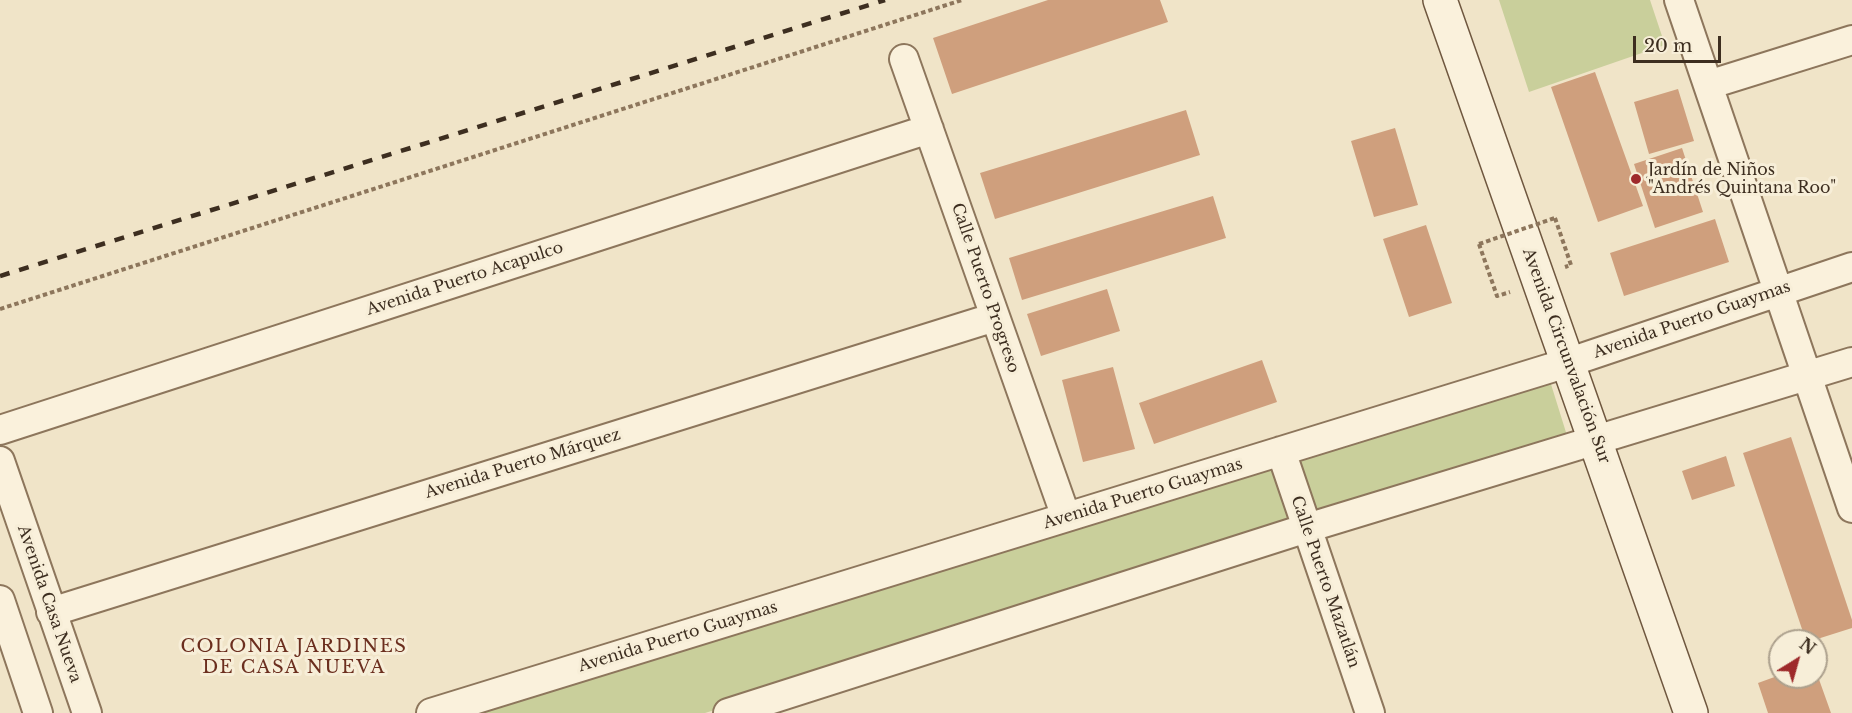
<!DOCTYPE html>
<html>
<head>
<meta charset="utf-8">
<style>
  body { margin:0 }
  #map { position:relative; width:1852px; height:713px; overflow:hidden; background:#f0e4c8; font-family:"Libre Baskerville",serif }
  canvas { display:block }
  .north { position:absolute; left:1768px; top:629px; width:60px; height:60px; box-sizing:border-box; background:#f7eed8; border:2px solid #ada18e; border-radius:50%; rotate:37deg; font-size:16px; font-weight:700; line-height:24px; text-align:center; color:#3d2e20 }
  .north::after { content:''; display:block; margin:auto; width:21px; height:27px; background:#9e2a2b; clip-path:polygon(50% 0,100% 100%,50% 72%,0 100%) }
  .scale { position:absolute; left:1633px; top:36px; width:88px; height:27px; box-sizing:border-box; border:3px solid #3d2e20; border-top:0; padding-left:8px; font-size:18px; line-height:21px; white-space:nowrap; color:#3d2e20; -webkit-text-stroke:4px #f7eed8; paint-order:stroke }
</style>
</head>
<body>
<div id="map">
<canvas width="1852" height="713"></canvas>
<div class="north">N</div>
<div class="scale">20 m</div>
</div>
<script>
const ctx = document.querySelector('canvas').getContext('2d');
ctx.lineJoin = 'round';
function paint(path, color) {
  ctx.fillStyle = color;
  ctx.fill(path, 'evenodd');
}
function shape(rows) {
  const path = new Path2D();
  for (const r of rows) {
    path.moveTo(r[0], r[1]);
    for (let i = 2; i < r.length; i += 2) path.lineTo(r[i], r[i + 1]);
  }
  return path;
}
function strokePath(path, color, width, dash) {
  ctx.strokeStyle = color;
  ctx.lineWidth = width;
  ctx.lineCap = dash ? 'butt' : 'round';
  ctx.setLineDash(dash || []);
  ctx.stroke(path);
}
function write(font, color, halo, rows, align = 'center') {
  ctx.font = font + ' "Libre Baskerville",serif';
  ctx.lineWidth = 6;
  ctx.setLineDash([]);
  ctx.textBaseline = 'middle';
  ctx.strokeStyle = halo;
  ctx.fillStyle = color;
  for (const [text, x, y, turn = 0] of rows) {
    ctx.save();
    ctx.translate(x, y);
    ctx.rotate((+turn || 0) * Math.PI / 180);
    ctx.textAlign = isNaN(turn) ? turn : align;
    if (halo) ctx.strokeText(text, 0, 0);
    ctx.fillText(text, 0, 0);
    ctx.restore();
  }
}
const green = shape([
  [1499,0,1650,0,1665,45,1529,92],
  [1550,381,1569,442,705,713,470,713]
]);
const building = shape([
  [1048,0,1160,0,1168,22,952,94,933,38],
  [1595,72,1643,206,1598,222,1551,87],
  [1678,89,1694,141,1649,154,1634,102],
  [1186,110,1200,155,995,219,980,173],
  [1395,128,1418,205,1374,217,1351,141],
  [1682,148,1703,212,1655,228,1634,164],
  [1213,196,1226,238,1022,300,1009,258],
  [1715,219,1729,262,1624,296,1610,253],
  [1426,225,1452,303,1409,317,1383,239],
  [1107,289,1120,331,1041,356,1027,314],
  [1262,360,1277,402,1154,444,1139,403],
  [1113,367,1135,449,1083,462,1062,380],
  [1791,437,1852,620,1852,628,1811,641,1806,641,1743,453],
  [1726,456,1735,486,1692,500,1682,471],
  [1816,671,1831,713,1768,713,1758,683,1780,675,1780,677,1816,677]
]);
const path = shape([
  [1555,218,1571,265,1565,267],
  [1479,244,1497,296,1510,292],
  [0,309,962,0]
]);
const street = shape([
  [1679,0,1852,508],
  [904,59,1066,517],
  [1708,85,1852,40],
  [0,430,929,129],
  [1281,451,1370,713],
  [0,461,87,713],
  [0,600,38,713],
  [51,612,995,317],
  [431,713,1567,363,1852,267],
  [728,713,1307,528,1852,362]
]);
const secondary = shape([
  [1440,0,1691,713]
]);
const rail = shape([
  [0,276,885,0]
]);
const pathBridge = shape([
  [1479,244,1555,218]
]);
const markers = [
  [1636,179,6,"#9e2a2b"]
];
const poiNames = [
  ["Jardín de Niños",1648,170],
  ["\"Andrés Quintana Roo\"",1648,188]
];
const streetNames = [
  ["Avenida Puerto Acapulco",465,279,-18],
  ["Calle Puerto Progreso",985,288,71],
  ["Avenida Puerto Guaymas",1692,320,-19],
  ["Avenida Circunvalación Sur",1566,356,70],
  ["Avenida Puerto Márquez",523,464,-17],
  ["Avenida Puerto Guaymas",1143,494,-17],
  ["Calle Puerto Mazatlán",1325,582,71],
  ["Avenida Casa Nueva",49,604,71],
  ["Avenida Puerto Guaymas",678,637,-17]
];
const neighbourhoodNames = [
  ["COLONIA JARDINES",294,647],
  ["DE CASA NUEVA",294,668]
];
paint(green, '#c9cf9b');
paint(building, '#cf9f7d');
strokePath(street, '#8d765c', 32);
strokePath(secondary, '#6f573f', 36);
strokePath(path, '#8d765c', 4, [4.5, 3]);
strokePath(street, '#faf1dc', 28);
strokePath(secondary, '#faf1dc', 33);
strokePath(rail, '#3d2e20', 4.5, [10, 10]);
strokePath(pathBridge, '#8d765c', 4, [4.5, 3]);
for (const [x, y, r, color] of markers) {
  const dot = new Path2D();
  dot.arc(x, y, r, 0, 2 * Math.PI);
  ctx.fillStyle = color;
  ctx.fill(dot);
  strokePath(dot, '#f7eed8', 2);
}
write('16px', '#3d2e20', '#f7eed8', poiNames, 'left');
write('16px', '#3d2e20', '#f7eed8', streetNames);
ctx.letterSpacing = '1.5px';
write('18px', '#6b2e1e', '#f7eed8', neighbourhoodNames);
ctx.letterSpacing = '0px';
</script>
</body>
</html>
